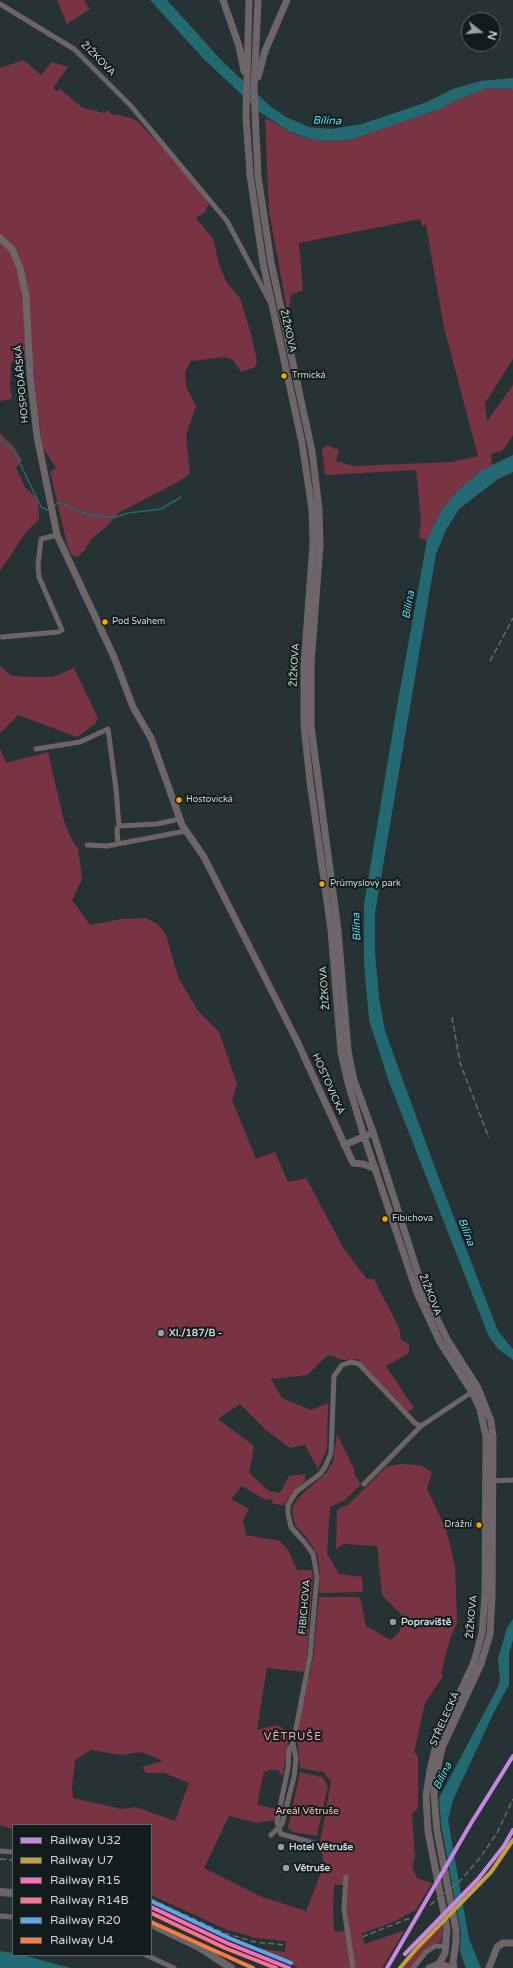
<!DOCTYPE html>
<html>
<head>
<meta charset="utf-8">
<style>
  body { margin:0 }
  #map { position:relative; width:513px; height:1968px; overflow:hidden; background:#273234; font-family:"Varela Round",sans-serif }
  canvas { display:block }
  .legend { position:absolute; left:12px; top:1824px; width:140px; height:132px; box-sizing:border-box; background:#131c1d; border:1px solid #5d6768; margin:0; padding:5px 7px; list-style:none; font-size:12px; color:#ccd8d9 }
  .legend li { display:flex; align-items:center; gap:8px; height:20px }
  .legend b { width:20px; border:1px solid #5d6768 }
  .north { position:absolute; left:461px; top:12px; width:40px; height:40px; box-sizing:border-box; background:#131c1d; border:1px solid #5d6768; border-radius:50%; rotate:107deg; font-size:11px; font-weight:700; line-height:16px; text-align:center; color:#ccd8d9 }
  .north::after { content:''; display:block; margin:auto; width:14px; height:18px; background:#929e9f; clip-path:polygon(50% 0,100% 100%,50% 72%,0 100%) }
</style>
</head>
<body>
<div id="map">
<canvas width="513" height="1968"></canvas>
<ul class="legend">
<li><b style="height:5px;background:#c787e3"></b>Railway U32</li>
<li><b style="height:5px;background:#bfa23d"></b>Railway U7</li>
<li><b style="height:5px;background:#fb6dba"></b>Railway R15</li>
<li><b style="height:5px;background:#fc738d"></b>Railway R14B</li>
<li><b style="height:5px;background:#5aa8eb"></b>Railway R20</li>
<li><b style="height:5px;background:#f77d43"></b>Railway U4</li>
</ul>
<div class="north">N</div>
</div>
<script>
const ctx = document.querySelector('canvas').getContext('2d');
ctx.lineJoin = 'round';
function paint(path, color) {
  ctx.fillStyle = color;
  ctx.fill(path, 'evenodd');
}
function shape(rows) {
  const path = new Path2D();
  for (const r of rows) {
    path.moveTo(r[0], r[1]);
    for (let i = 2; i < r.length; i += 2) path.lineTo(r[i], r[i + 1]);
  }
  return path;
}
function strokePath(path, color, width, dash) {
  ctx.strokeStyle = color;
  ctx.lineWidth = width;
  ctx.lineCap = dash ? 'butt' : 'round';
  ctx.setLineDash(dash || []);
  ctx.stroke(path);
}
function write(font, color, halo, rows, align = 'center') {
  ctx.font = font + ' "Varela Round",sans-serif';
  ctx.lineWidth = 4;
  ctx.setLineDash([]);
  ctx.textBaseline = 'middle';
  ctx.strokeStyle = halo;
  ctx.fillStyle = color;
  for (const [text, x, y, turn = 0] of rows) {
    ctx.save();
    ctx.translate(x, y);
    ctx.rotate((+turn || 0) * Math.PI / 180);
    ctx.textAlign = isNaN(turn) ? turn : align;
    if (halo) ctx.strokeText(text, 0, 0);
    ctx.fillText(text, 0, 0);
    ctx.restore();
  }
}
const green = shape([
  [57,0,84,0,90,9,67,24],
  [24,60,41,75,52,62,68,67,53,88,57,91,60,89,83,108,105,113,107,110,114,116,116,114,136,120,169,154,210,202,204,213,196,218,214,240,218,261,226,282,240,298,251,334,257,361,255,367,241,372,233,360,225,357,191,361,185,372,186,387,196,406,186,436,190,474,176,483,120,512,106,527,91,539,84,551,77,557,72,555,68,548,50,472,56,468,42,446,32,359,11,362,10,386,12,399,0,401,0,68],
  [488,88,513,89,513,359,485,403,487,421,513,385,513,435,503,450,491,454,492,465,480,471,458,490,441,511,427,540,419,538,421,519,416,470,325,475,322,449,327,445,339,450,336,461,354,466,451,462,478,456,444,328,426,225,422,226,420,219,299,243,303,290,291,295,288,315,269,211,265,118,297,135,310,139,326,141,350,140,440,109,454,101],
  [0,433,14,447,22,460,16,468,25,487,38,499,39,519,26,532,0,571],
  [0,666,12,676,32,677,53,677,74,668,98,718,95,724,77,737,18,715,0,733],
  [0,748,6,763,48,752,64,821,74,844,78,848,82,879,72,900,90,925,121,919,146,918,158,924,166,935,178,977,198,1011,219,1032,237,1084,232,1100,256,1159,275,1152,288,1182,306,1178,344,1249,367,1279,374,1279,399,1328,401,1340,409,1344,409,1353,386,1366,414,1408,408,1412,358,1359,343,1360,328,1355,307,1375,271,1379,282,1398,311,1410,328,1403,327,1449,318,1469,305,1445,290,1448,266,1430,240,1404,218,1419,254,1446,249,1473,269,1491,280,1493,289,1476,305,1474,305,1481,295,1490,284,1505,273,1504,272,1500,264,1499,242,1486,231,1499,249,1509,243,1521,246,1535,280,1541,288,1550,297,1570,312,1570,313,1576,307,1656,304,1672,267,1668,257,1730,276,1725,291,1733,287,1748,276,1820,257,1823,229,1816,204,1868,262,1897,306,1911,324,1865,320,1842,331,1781,323,1772,300,1768,297,1731,313,1658,319,1597,356,1597,360,1598,366,1626,391,1640,400,1631,402,1615,382,1595,377,1546,343,1544,336,1549,337,1510,349,1504,386,1467,400,1464,420,1465,432,1472,427,1489,446,1529,455,1565,457,1623,450,1639,441,1673,443,1676,425,1703,414,1752,418,1756,418,1808,412,1814,415,1857,412,1867,417,1878,432,1883,416,1910,393,1922,361,1934,365,1944,405,1930,382,1968,299,1968,252,1948,285,1952,286,1941,256,1938,225,1929,151,1895,151,1825,13,1825,13,1829,0,1825],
  [91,1750,121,1755,142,1752,163,1761,142,1767,146,1773,164,1773,189,1783,175,1821,136,1807,122,1809,73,1798,72,1788,75,1760],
  [269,1769,280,1771,279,1774,283,1775,277,1809,257,1805,264,1771,268,1772],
  [334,1885,346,1885,348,1929,338,1932,334,1930,333,1910],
  [337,1434,354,1469,355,1476,361,1484,345,1500,330,1507,327,1553,339,1574,362,1577,363,1592,321,1593,319,1593,320,1572,317,1554,306,1537,295,1525,292,1508,298,1498,326,1473,333,1462],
  [300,1772,322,1777,328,1786,317,1836,293,1832,288,1828],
  [442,1921,443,1935,441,1941,430,1946,411,1968,400,1968,407,1958]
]);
const water = shape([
  [150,0,167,0,223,62,270,106,286,117,309,127,331,129,362,124,427,102,453,89,480,81,513,78,513,89,488,88,454,101,440,109,350,140,326,141,310,139,289,131,261,113,202,57],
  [513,455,513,472,498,479,459,509,446,530,436,554,375,913,375,952,379,997,385,1031,438,1176,498,1331,513,1349,513,1360,498,1349,489,1337,389,1082,369,1020,364,963,364,905,396,712,427,540,441,511,458,490,480,471],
  [513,1619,513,1640,509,1654,509,1685,494,1712,453,1800,448,1820,469,1939,481,1968,466,1968,460,1952,461,1933,441,1825,439,1798,498,1687,500,1680,498,1659,507,1628],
  [0,1951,13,1953,13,1955,22,1955,71,1968,0,1968]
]);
const stream = shape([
  [0,439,14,451,41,507,47,510,49,509],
  [54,506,59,502,86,514,104,517,116,517,128,513,161,509,181,497]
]);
const street = shape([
  [0,4,74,49,131,106,227,221,270,302],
  [2,637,58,632,62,630,39,577,38,565,41,539,57,535],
  [36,749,80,742,108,729,116,789,119,826,117,829,118,844],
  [119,826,156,824,180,819],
  [87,845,107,846,186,831],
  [490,1481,513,1480],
  [364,1484,421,1426],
  [293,1744,289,1749,288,1768,277,1822,281,1834,314,1843],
  [271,1835,282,1824,294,1777,296,1758,293,1744,310,1656,317,1576,313,1554,305,1543,291,1527,288,1514,288,1505,296,1492,320,1474,325,1467,331,1453,334,1376,342,1365,351,1362,359,1364,415,1423,421,1426,472,1392],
  [0,1851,13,1852],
  [346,1877,344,1909,353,1968],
  [0,1916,13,1917],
  [146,1955,174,1968],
  [413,1968,426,1952,435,1946,447,1946]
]);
const secondary = shape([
  [223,0,239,46,244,71],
  [249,0,246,116,250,175,263,263,302,443,312,509,313,544,304,665,304,726,310,781,331,930,341,1052,348,1083,364,1136,417,1293,440,1342,472,1392,480,1409,486,1437,485,1596,482,1633,474,1662,436,1745,430,1770,426,1796,428,1831,447,1929,445,1953,439,1964],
  [258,0,254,89,258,176,271,262,312,451,319,509,320,545,311,665,311,726,338,930,348,1051,354,1080,373,1132,424,1292,448,1341,478,1388,491,1421,493,1437,492,1596,490,1634,481,1664,442,1748,435,1780,434,1795,437,1831,456,1930,456,1942,453,1962,454,1968],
  [258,77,265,51,287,0],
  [0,238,12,249,20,268,26,296,30,375,37,436,57,535,114,657,133,707,151,738,182,825,204,857,297,1041,353,1163,363,1164,376,1169],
  [344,1145,368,1135],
  [429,1968,439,1964,453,1968],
  [489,1968,497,1947,503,1943,513,1943]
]);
const primary = shape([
  [0,1892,13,1893],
  [151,1924,199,1947,231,1968]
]);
const rail = shape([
  [490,661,513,618],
  [452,1017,460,1063,489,1138],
  [0,1859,13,1860],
  [151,1899,224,1933,255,1942,286,1945],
  [430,1905,460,1881,480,1858,497,1833,513,1799],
  [362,1937,410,1918]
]);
const rail1 = shape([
  [405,1954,478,1879,504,1846,513,1830],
  [387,1968,470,1825,513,1756]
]);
const rail2 = shape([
  [400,1968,416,1949,491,1872,513,1840]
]);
const rail3 = shape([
  [151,1907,227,1943,289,1968]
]);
const rail4 = shape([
  [151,1913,225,1948,276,1968]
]);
const rail5 = shape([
  [153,1902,229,1938,291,1963]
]);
const rail6 = shape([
  [151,1922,253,1968]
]);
const markers = [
  [284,376,3.5,"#f7a600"],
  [105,622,3.5,"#f7a600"],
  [179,800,3.5,"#f7a600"],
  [322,884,3.5,"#f7a600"],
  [385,1219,3.5,"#f7a600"],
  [161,1333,4,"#929e9f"],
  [479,1525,3.5,"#f7a600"],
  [393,1622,4,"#929e9f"],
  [281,1847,4,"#929e9f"],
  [286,1868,4,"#929e9f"]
];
const busNames = [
  ["Trmická",292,376],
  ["Pod Svahem",112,622],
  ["Hostovická",186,800],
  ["Průmyslový park",330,884],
  ["Fibichova",392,1219],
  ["Drážní",472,1525,"right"]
];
const streetNames = [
  ["ŽIŽKOVA",98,59,45],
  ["ŽIŽKOVA",288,331,77],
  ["HOSPODÁŘSKÁ",22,384,-95],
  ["ŽIŽKOVA",295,665,-87],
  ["ŽIŽKOVA",325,988,-94],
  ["HOSTOVICKÁ",328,1084,66],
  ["ŽIŽKOVA",430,1295,68],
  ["FIBICHOVA",305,1607,-85],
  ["ŽIŽKOVA",472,1617,-85],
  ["STŘELECKÁ",445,1719,-66]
];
const poiNames = [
  ["XI./187/B -",169,1333],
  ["Popraviště",401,1622],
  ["Hotel Větruše",289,1847],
  ["Větruše",294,1868]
];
const parkNames = [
  ["Areál Větruše",307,1811]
];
const waterNames = [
  ["Bílina",327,121,2],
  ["Bílina",409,605,-80],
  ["Bílina",357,927,-92],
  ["Bílina",466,1232,69],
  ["Bílina",443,1776,-64]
];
const neighbourhoodNames = [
  ["VĚTRUŠE",293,1737]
];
paint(green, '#793443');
paint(water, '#226971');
strokePath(stream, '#226971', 1.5);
strokePath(street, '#6d6467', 5);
strokePath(secondary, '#6e6569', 7);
strokePath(primary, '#686567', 8);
strokePath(rail, '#6a696b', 1.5, [6, 3]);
strokePath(rail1, '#c787e3', 4);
strokePath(rail2, '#bfa23d', 4);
strokePath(rail3, '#fb6dba', 4);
strokePath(rail4, '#fc738d', 4);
strokePath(rail5, '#5aa8eb', 4);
strokePath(rail6, '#f77d43', 4);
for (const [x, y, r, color] of markers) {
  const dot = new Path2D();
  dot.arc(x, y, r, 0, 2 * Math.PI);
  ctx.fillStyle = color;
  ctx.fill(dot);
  strokePath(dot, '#131c1d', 1.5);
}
write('9px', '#ccd8d9', '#131c1d', busNames, 'left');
write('10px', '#ccd8d9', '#131c1d', streetNames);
write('bold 10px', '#ccd8d9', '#131c1d', poiNames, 'left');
write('10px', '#fac5cc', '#131c1d', parkNames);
write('italic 11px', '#51dff1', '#131c1d', waterNames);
ctx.letterSpacing = '1px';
write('11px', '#fca8b4', '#131c1d', neighbourhoodNames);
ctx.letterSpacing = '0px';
</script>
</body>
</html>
